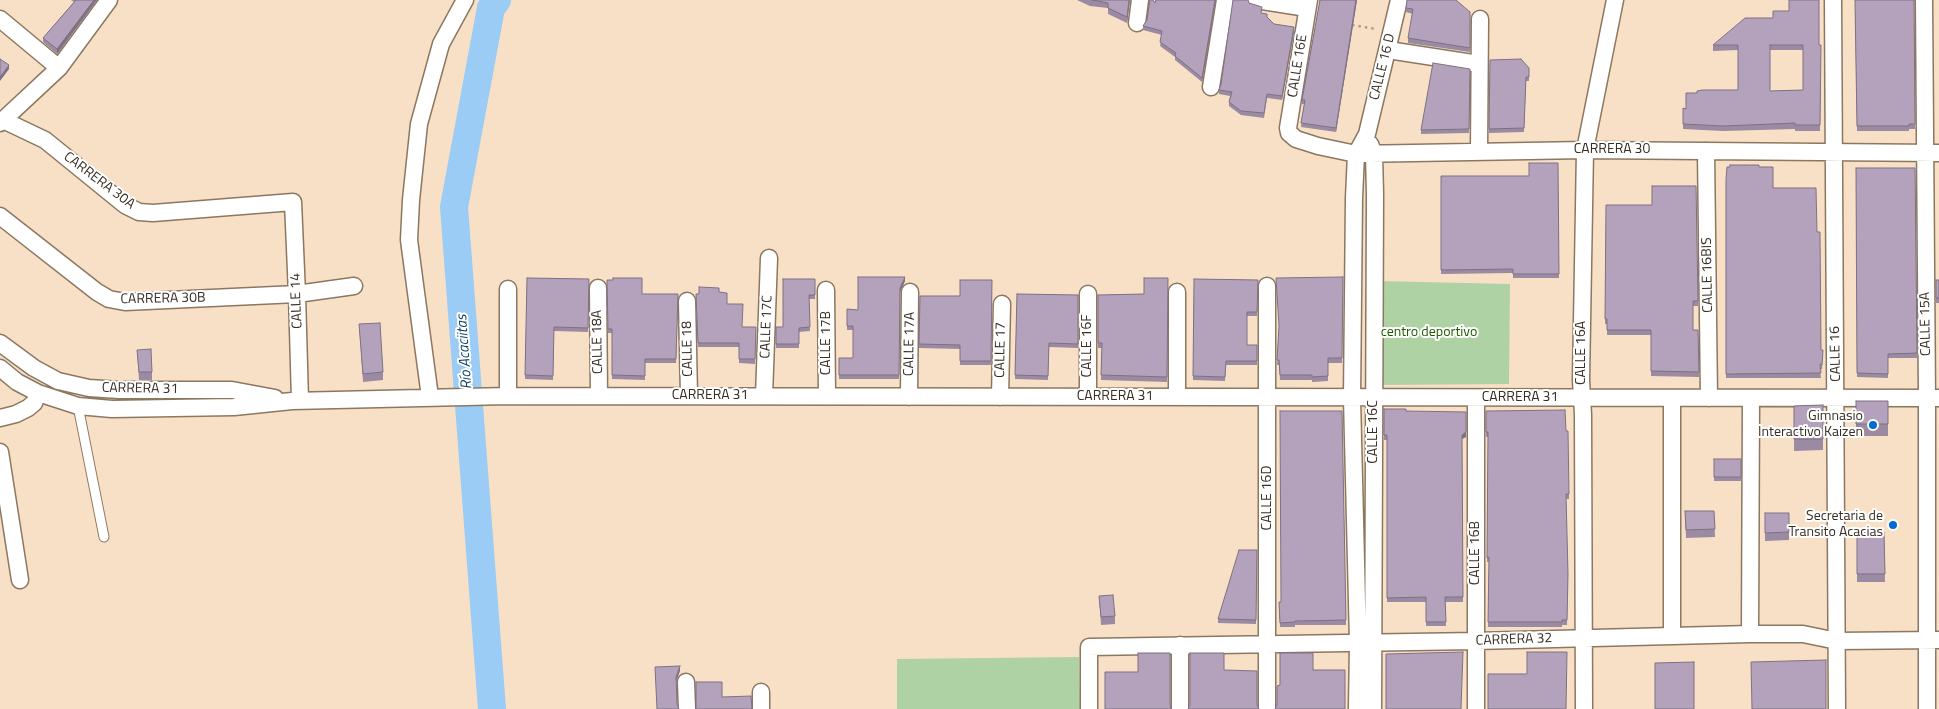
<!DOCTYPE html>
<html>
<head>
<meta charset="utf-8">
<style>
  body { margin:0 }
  canvas { display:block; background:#f7e0c6 }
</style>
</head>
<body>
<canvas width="1939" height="709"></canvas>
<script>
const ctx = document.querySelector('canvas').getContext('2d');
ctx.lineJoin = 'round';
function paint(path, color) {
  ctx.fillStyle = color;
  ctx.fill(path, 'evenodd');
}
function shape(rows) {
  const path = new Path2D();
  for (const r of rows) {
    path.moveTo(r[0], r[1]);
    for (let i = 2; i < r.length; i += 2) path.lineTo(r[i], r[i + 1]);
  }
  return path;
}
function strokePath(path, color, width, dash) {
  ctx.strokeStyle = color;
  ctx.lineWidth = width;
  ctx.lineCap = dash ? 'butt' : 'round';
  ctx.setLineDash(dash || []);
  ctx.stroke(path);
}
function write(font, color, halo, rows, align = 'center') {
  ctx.font = font + ' "Titillium Web",sans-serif';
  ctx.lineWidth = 4;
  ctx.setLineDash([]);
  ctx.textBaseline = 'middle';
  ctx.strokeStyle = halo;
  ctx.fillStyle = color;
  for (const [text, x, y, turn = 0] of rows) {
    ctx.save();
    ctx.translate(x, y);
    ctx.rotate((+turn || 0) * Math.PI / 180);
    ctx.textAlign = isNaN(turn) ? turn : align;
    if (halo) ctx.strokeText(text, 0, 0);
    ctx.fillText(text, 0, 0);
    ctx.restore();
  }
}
const green = shape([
  [1378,281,1510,284,1509,384,1376,385],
  [1079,657,1080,709,897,709,897,659]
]);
const river = shape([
  [492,709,454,207,491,8,497,0]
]);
const path = shape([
  [1352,25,1376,29]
]);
const service = shape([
  [78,406,104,537]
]);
const minor = shape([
  [1256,0,1307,8],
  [1309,0,1288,128,1289,133,1296,139,1318,146,1356,154,1585,150,1939,153],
  [1833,0,1837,709],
  [1924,0,1927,398,1927,709],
  [0,19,59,68],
  [1137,23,1140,0],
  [1388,50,1479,64],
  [1211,87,1225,0],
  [3,120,45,140,125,205,139,212,153,213,293,202,297,294,300,401],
  [0,123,59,68,109,0],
  [1370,144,1374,154,1375,194,1373,709],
  [1479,151,1480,19],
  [1706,151,1709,398],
  [0,216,97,292,109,299,125,302,297,294,354,286],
  [1267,286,1267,709],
  [598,288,599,396],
  [508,289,508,396],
  [826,290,827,396],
  [1088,294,1088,397],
  [687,301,689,396],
  [0,343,34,368,58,381,89,388,119,390,232,390,275,398],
  [0,368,17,382,38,393,78,406,112,409,234,407,292,401,508,396,1939,398],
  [764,396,769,258],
  [430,397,409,240,411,200,419,124,441,44,465,0],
  [909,397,910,292],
  [1000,397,1002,304],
  [1177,397,1177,292],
  [1476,398,1476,709],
  [1672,398,1672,636],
  [0,418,16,414,28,408,34,403,38,393],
  [0,452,20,580],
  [1750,634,1751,398],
  [686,682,687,709],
  [761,692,761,709],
  [1089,709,1089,647,1476,641,1750,634,1803,634,1837,641,1939,640],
  [1180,709,1180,645],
  [1357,709,1358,643,1352,398,1354,198,1356,154,1367,134,1399,0],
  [1584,709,1583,415,1581,380,1585,150,1615,0]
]);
const wall = shape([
  [71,0,97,0,57,54,43,42,43,38,74,2],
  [1077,0,1130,0,1127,23,1108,14,1108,8,1090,6],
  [1156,0,1216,0,1202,82,1175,60,1175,57,1160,46,1162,35,1143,30,1143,26,1155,3],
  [1320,0,1357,0,1336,132,1301,127,1304,104,1302,104,1302,100],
  [1249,3,1274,24,1294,32,1282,100,1267,98,1264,118,1241,115,1229,106,1229,102,1230,96,1219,94,1219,90],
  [1914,7,1915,129,1909,129,1909,131,1857,131,1855,11],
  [1406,8,1470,12,1470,52,1408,43,1408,38,1413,14,1406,12],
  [1773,18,1819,26,1819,45,1821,45,1820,131,1795,131,1795,129,1723,131,1683,129,1683,108,1686,109,1697,93,1738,90,1738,50,1713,51,1713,45],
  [1770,50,1803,50,1803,90,1770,91],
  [1490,60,1529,68,1529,81,1526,81,1524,132,1489,133],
  [1470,69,1469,133,1421,134,1421,130],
  [1558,163,1559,278,1513,278,1513,273,1441,274,1441,176,1529,176],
  [1759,167,1773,188,1817,232,1821,350,1823,350,1822,369,1820,369,1821,378,1726,378,1726,179],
  [1856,168,1915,168,1917,358,1888,358,1888,378,1857,377],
  [1696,186,1698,302,1698,306,1693,306,1693,330,1698,330,1699,377,1651,376,1651,335,1607,335,1607,324,1605,324,1606,205,1652,205],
  [1343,277,1342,363,1328,363,1328,381,1312,382,1312,380,1280,380,1279,365,1277,365,1279,329],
  [527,278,589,279,588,332,554,331,553,380,525,379],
  [1168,278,1167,382,1101,380,1102,348,1098,348,1098,295,1144,294],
  [815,279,815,299,809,299,810,331,799,332,799,348,776,348,776,327,783,327],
  [1194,279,1258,280,1257,316,1247,316,1247,345,1257,345,1257,365,1226,365,1225,381,1193,380],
  [607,280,642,294,678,294,676,363,645,363,645,380,612,379,612,333,608,333],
  [992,280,991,365,960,365,960,349,919,348,920,296,960,296],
  [1936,280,1939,280,1939,303,1936,303],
  [905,281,900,292,899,379,839,379,839,358,853,358,853,330,847,330,847,309,858,310],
  [719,292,742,327,756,327,755,364,739,363,739,347,698,347,696,294],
  [1017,294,1078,295,1078,348,1049,347,1048,380,1015,379],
  [359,324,383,372,383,380,363,382],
  [137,350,152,372,152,380,139,380],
  [1856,401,1888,401,1888,436,1856,436],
  [1823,405,1823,450,1794,451,1794,406],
  [1384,409,1406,411,1466,437,1462,439,1463,602,1445,602,1446,626,1426,626,1426,602,1387,602,1387,440,1384,440],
  [1342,411,1346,625,1295,625,1295,627,1280,627,1279,602,1281,602],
  [1486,411,1569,494,1569,499,1566,499,1568,574,1567,625,1562,625,1562,627,1488,627,1489,562,1487,562,1488,437,1486,437],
  [1714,459,1741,459,1741,481,1714,481],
  [1685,511,1714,511,1715,537,1686,538],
  [1765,513,1789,513,1789,540,1765,541],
  [1857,532,1884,532,1885,582,1857,582],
  [1257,550,1256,624,1218,623,1218,619],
  [1099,596,1115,616,1115,624,1101,625]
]);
const shadedWall = shape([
  [94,0,97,0,57,54,57,49],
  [1129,0,1130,0,1127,23,1127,17],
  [1215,0,1216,0,1202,82,1202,78],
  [1356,0,1357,0,1336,132,1336,128],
  [1294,27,1294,32,1282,100,1282,96],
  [9,65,9,69,0,81,0,77],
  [905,277,905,281,900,292,899,379,900,288],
  [1466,432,1466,437,1462,439,1462,435],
  [680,666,680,671,676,682,676,677]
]);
const building = shape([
  [76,0,94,0,57,49,43,38,76,0],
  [1092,0,1129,0,1127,17,1108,8,1108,3,1092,0],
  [1150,0,1153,0,1155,3,1156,0,1215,0,1202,78,1175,56,1176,53,1160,42,1162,31,1143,26,1147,20,1150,0],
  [1233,0,1248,0,1249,3,1262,7,1261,13,1267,14,1267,17,1274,24,1294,27,1282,96,1267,94,1264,113,1241,111,1229,102,1232,92,1219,90,1221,84,1233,0],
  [1320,0,1356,0,1336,128,1301,123,1305,100,1302,100,1320,0],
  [1407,0,1456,0,1470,12,1470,48,1408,38,1413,9,1406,8,1407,0],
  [1789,0,1819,0,1819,45,1821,45,1820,125,1795,125,1795,123,1723,126,1683,124,1683,108,1686,109,1686,93,1697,93,1697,91,1702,90,1738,90,1738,45,1713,45,1745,18,1773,18,1773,11,1789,11,1789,0],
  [1770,45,1803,45,1803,90,1770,91,1770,45],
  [1855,0,1914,0,1915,124,1909,124,1909,126,1857,126,1855,0],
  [0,59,9,65,0,77,0,59],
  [1521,59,1529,68,1529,77,1526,77,1524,128,1489,129,1490,60,1521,59],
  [1433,63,1470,69,1469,129,1421,130,1433,63],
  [1529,163,1558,163,1559,274,1513,274,1513,269,1441,270,1441,176,1529,176,1529,163],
  [1730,165,1759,165,1759,167,1773,167,1773,188,1816,188,1817,232,1820,232,1821,350,1823,350,1822,365,1820,364,1821,373,1726,374,1726,179,1727,167,1730,167,1730,165],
  [1856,168,1915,168,1917,353,1888,354,1888,374,1857,373,1856,168],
  [1652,186,1696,186,1698,298,1698,301,1693,301,1693,330,1698,330,1699,372,1651,371,1651,330,1607,330,1607,319,1605,319,1606,205,1652,205,1652,186],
  [858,277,905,277,900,288,899,375,839,375,839,358,853,358,853,326,847,326,847,309,858,310,858,277],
  [1343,277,1342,358,1328,358,1328,376,1312,377,1312,375,1280,375,1279,360,1277,360,1279,326,1276,278,1343,277],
  [527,278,589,279,588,328,554,327,553,376,525,375,527,278],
  [613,278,642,278,642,294,678,294,676,359,645,359,645,376,612,375,612,329,608,329,607,280,613,280,613,278],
  [1144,278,1168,278,1167,377,1101,375,1102,343,1098,343,1098,295,1144,294,1144,278],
  [783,279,815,279,815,295,809,295,810,327,799,328,799,344,776,344,776,327,783,327,783,279],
  [1194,279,1258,280,1257,312,1247,312,1247,345,1257,345,1257,361,1226,361,1225,377,1193,376,1194,279],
  [960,280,992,280,991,361,960,361,960,345,919,344,920,296,960,296,960,280],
  [1936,280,1939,280,1939,298,1936,298,1936,280],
  [699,287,719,288,719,292,727,293,727,304,743,304,742,327,756,327,755,359,739,359,739,343,698,343,696,294,699,294,699,287],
  [1017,294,1078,295,1078,344,1049,343,1048,376,1015,375,1017,294],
  [380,323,383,372,363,374,359,324,380,323],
  [151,349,152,372,139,372,137,350,151,349],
  [1856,401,1888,401,1888,424,1856,424,1856,401],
  [1823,405,1823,439,1794,439,1794,406,1823,405],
  [1384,409,1406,409,1406,411,1466,412,1466,432,1462,435,1463,597,1445,597,1446,622,1426,622,1426,597,1387,598,1387,435,1384,435,1384,409],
  [1565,410,1566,431,1568,431,1569,494,1566,494,1568,574,1567,620,1562,620,1562,622,1488,622,1489,557,1487,558,1488,432,1486,432,1486,411,1565,410],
  [1280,411,1342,411,1346,620,1295,621,1295,622,1280,623,1279,602,1281,602,1280,411],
  [1714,459,1741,459,1741,477,1714,477,1714,459],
  [1685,511,1714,511,1715,529,1686,530,1685,511],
  [1765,513,1789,513,1789,532,1765,533,1765,513],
  [1857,532,1884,532,1885,574,1857,574,1857,532],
  [1239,550,1257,550,1256,620,1218,619,1239,550],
  [1113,595,1115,616,1101,617,1099,596,1113,595],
  [1463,652,1461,709,1386,709,1386,654,1463,652],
  [1527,652,1567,652,1566,709,1488,709,1488,674,1527,674,1527,652],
  [1138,653,1170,653,1170,705,1171,709,1105,709,1105,672,1138,672,1138,653],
  [1190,653,1224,653,1224,670,1257,671,1257,705,1259,709,1188,709,1190,705,1190,653],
  [1280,653,1313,653,1313,670,1345,670,1345,709,1275,709,1277,705,1277,686,1280,685,1280,653],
  [1826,660,1826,709,1752,709,1751,662,1826,660],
  [1694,662,1694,709,1655,709,1655,663,1694,662],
  [680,666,676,677,677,704,679,709,657,709,655,667,680,666],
  [696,682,722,682,722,697,751,696,752,709,695,709,696,708,696,682]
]);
const markers = [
  [1873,425,5,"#036ad2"],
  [1893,525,5,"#036ad2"]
];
const streetNames = [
  ["CALLE 16E",1298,66,-81],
  ["CALLE 16 D",1383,67,-76],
  ["CARRERA 30",1612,150],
  ["CARRERA 30A",99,181,37],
  ["CALLE 16BIS",1708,275,-91],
  ["CARRERA 30B",163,299,-1],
  ["CALLE 14",297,301,-92],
  ["CALLE 15A",1926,324,-91],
  ["CALLE 17C",767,327,-88],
  ["CALLE 18A",598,342,-91],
  ["CALLE 17B",827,343,-90],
  ["CALLE 17A",910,344,-89],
  ["CALLE 16F",1088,346,-90],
  ["CALLE 18",688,349,-91],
  ["CALLE 17",1001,350,-89],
  ["CALLE 16A",1582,353,-90],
  ["CALLE 16",1836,354,-91],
  ["CARRERA 31",140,389,1],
  ["CARRERA 31",710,396],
  ["CARRERA 31",1115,397],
  ["CARRERA 31",1520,398],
  ["CALLE 16C",1374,432,-90],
  ["CALLE 16D",1268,498,-90],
  ["CALLE 16B",1476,553,-90],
  ["CARRERA 32",1514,640,-2]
];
const parkNames = [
  ["centro deportivo",1429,333]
];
const poiNames = [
  ["Gimnasio",1863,417],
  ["Interactivo Kaizen",1863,433],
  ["Secretaria de",1883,517],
  ["Transito Acacias",1883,533]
];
const waterNames = [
  ["Río Acaciitas",465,352,-94]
];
paint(green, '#afd2a4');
strokePath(river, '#9accf5', 28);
strokePath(service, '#8c7760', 11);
strokePath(minor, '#8c7760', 19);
strokePath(path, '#ab9a86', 2.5, [2.5, 4]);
strokePath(service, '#fff', 9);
strokePath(minor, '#fff', 16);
paint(wall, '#9b8ba2');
paint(shadedWall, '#7e7184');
paint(building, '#b4a2bc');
strokePath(building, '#7e7184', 1);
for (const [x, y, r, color] of markers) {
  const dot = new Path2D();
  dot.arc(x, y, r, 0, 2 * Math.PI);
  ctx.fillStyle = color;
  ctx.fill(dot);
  strokePath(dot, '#fff', 2);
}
write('14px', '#372e24', '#fff', streetNames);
write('14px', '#1e5900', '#fff', parkNames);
write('14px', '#372e24', '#fff', poiNames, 'right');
write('italic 15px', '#0b3c5e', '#fff', waterNames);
</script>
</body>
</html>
